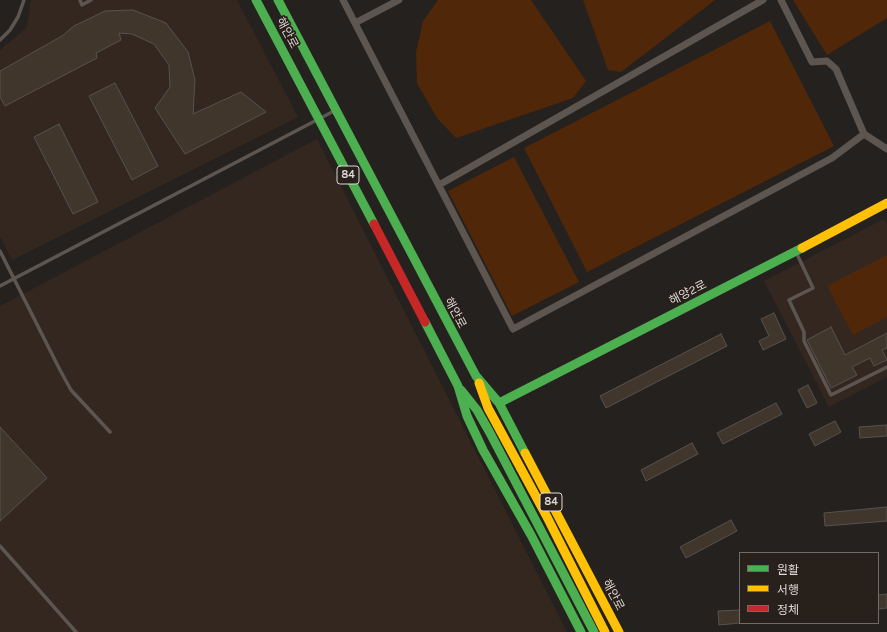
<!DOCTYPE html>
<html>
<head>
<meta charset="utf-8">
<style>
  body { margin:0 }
  #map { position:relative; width:887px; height:632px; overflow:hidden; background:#25211e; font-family:Karla,"Noto Sans KR",sans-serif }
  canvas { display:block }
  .legend { position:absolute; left:739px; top:552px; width:140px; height:72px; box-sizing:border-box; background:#28201b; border:1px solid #716a66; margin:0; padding:5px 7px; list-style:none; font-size:12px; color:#dfd9d6 }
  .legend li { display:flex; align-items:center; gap:8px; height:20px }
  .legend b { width:20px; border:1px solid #716a66 }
</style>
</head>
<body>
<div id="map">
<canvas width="887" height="632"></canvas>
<ul class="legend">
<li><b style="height:5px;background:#4caf50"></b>원활</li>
<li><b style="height:5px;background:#ffc107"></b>서행</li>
<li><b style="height:5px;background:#c62828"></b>정체</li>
</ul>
</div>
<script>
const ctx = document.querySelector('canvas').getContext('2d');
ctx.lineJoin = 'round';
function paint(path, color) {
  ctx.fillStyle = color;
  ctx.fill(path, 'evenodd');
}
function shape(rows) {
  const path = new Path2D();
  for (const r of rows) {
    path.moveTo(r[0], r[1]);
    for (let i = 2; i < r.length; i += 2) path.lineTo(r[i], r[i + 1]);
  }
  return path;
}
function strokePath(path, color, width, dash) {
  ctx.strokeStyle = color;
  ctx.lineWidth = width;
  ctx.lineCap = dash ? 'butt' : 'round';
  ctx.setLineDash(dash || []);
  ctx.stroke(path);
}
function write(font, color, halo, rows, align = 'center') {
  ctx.font = font + ' Karla,"Noto Sans KR",sans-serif';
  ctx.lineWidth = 3.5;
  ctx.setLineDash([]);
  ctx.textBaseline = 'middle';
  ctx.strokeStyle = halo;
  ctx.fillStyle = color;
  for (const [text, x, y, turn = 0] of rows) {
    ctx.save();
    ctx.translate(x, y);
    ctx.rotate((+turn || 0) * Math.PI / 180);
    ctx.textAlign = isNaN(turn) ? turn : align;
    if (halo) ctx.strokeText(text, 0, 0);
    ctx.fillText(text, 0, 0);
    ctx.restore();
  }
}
const built = shape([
  [31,0,237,0,298,117,12,260,0,236,0,50,27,27],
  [317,139,567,632,0,632,0,306],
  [884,219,887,225,887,377,829,407,764,281]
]);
const green = shape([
  [438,0,531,0,586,81,573,98,456,138,437,118,417,83,416,52,423,21],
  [583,0,715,0,621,72,608,70],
  [793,0,887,0,887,18,827,55],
  [770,21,834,146,587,272,524,148],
  [514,157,579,282,512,316,448,191],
  [887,255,887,317,853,335,827,286]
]);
const building = shape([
  [133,10,166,23,188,52,195,80,193,114,241,92,266,112,185,154,155,108,170,87,169,65,154,44,132,34,119,33,121,40,96,53,97,58,5,106,0,97,0,71,62,36,74,26,105,11,133,10],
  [115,83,158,166,132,180,89,96,115,83],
  [59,124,98,202,73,214,34,137,59,124],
  [774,313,786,339,763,350,759,341,769,336,761,319,774,313],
  [831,327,845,355,887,333,887,348,882,350,887,360,874,366,870,358,852,367,857,375,831,388,807,340,831,327],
  [721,334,727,346,606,408,600,396,721,334],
  [808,385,817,403,807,408,798,390,808,385],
  [776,403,782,414,723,444,717,433,776,403],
  [835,421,841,432,815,446,809,434,835,421],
  [887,425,887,436,860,438,859,427,887,425],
  [0,427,47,478,0,521,0,427],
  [692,443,698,454,646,481,641,470,692,443],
  [887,507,887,521,825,526,824,513,887,507],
  [731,520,737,531,686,558,680,547,731,520],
  [887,594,887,608,878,609,878,595,887,594],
  [740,610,740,623,719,625,718,611,740,610]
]);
const lane = shape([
  [80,0,82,5,91,0],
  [0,40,10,30,18,17,24,0],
  [0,251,60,370,71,390,110,432],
  [796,252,813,288,789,300,804,332,804,341,831,395,887,367],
  [0,286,334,111],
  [0,546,76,632]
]);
const street = shape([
  [343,0,513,329,832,158,864,134],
  [781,0,812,62,827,61,836,69,864,134,887,149],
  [355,23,399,0],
  [439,185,763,0]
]);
const fast = shape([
  [256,0,374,224],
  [278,0,476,376,499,403,525,453],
  [425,322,458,386,467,416,483,450,531,535,581,632],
  [461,390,477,410,490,433,594,632],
  [499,403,802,248]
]);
const slow = shape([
  [802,248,887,203],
  [479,383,488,408,546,515,605,632],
  [525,453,619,632]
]);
const jam = shape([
  [374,224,425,322]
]);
const shields = [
  [348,175,22],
  [551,502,22]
];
const shieldNames = [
  ["84",348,175],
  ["84",551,502]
];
const streetNames = [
  ["해안로",287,33,62],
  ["해양2로",688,293,-27],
  ["해안로",455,313,62],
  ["해안로",613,595,62]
];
paint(built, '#342720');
paint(green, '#502709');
paint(building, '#41362c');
strokePath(building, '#565250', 1);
strokePath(lane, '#5d5550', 3.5);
strokePath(street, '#5d5550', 7);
strokePath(fast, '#4caf50', 9);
strokePath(slow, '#ffc107', 9);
strokePath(jam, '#c62828', 9);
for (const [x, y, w] of shields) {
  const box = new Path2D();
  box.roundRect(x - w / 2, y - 9, w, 18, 3);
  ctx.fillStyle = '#28201b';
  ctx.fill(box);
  strokePath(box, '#dfd9d6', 1);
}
write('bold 11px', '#dfd9d6', null, shieldNames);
write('12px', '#dfd9d6', '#28201b', streetNames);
</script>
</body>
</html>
